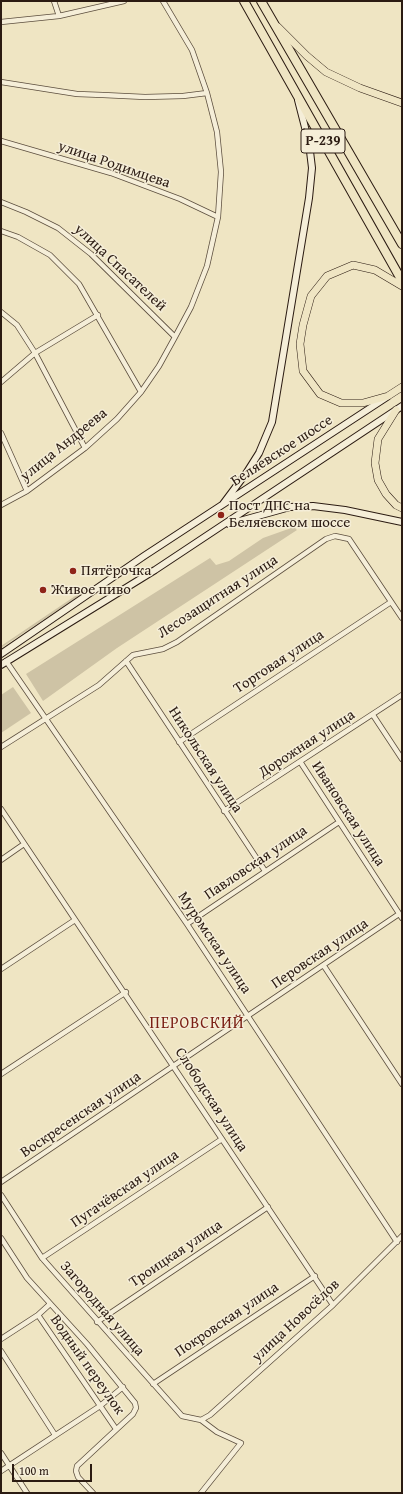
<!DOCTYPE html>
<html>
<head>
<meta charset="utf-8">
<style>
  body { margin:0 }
  #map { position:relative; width:403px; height:1494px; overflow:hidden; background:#efe5c3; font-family:"Gentium Book Plus",serif }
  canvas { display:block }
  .frame { position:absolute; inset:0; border:2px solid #2b1b12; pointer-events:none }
  .scale { position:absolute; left:12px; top:1464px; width:80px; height:18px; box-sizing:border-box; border:2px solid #2b1b12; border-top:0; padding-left:5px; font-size:12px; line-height:14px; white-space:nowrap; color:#2b1b12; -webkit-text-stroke:3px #f5eed8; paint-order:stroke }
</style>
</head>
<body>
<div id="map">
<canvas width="403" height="1494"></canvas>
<div class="frame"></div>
<div class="scale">100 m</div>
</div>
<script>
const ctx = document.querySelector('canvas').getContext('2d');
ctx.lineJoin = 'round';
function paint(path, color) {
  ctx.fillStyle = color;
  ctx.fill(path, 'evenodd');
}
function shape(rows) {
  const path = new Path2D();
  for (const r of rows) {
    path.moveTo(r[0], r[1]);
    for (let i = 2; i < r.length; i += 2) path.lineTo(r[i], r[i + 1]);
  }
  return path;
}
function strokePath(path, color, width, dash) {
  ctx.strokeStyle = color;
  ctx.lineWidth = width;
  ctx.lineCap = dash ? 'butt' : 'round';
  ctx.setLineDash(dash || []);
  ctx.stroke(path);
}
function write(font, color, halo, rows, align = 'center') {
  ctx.font = font + ' "Gentium Book Plus",serif';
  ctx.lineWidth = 3;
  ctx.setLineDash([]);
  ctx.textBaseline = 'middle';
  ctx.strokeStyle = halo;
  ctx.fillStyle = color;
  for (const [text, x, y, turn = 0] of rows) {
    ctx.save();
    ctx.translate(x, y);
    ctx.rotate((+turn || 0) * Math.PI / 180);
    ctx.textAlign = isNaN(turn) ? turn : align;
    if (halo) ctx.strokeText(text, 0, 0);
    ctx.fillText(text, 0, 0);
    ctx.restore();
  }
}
const green = shape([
  [294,527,297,530,117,648,43,701,26,674,210,558,216,565,229,561,263,538],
  [90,586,91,588,1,648,1,646],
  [13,687,31,713,1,733,1,695]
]);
const street = shape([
  [54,1,59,16],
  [1,22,59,16,124,1],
  [1,82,77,94,103,95,145,97,183,96,207,93],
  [1,141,111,173,180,199,218,217],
  [1,202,26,212,58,228,91,254,175,337],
  [1,231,18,237,50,255,79,284,141,392],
  [1,312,17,325,35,353,85,448],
  [1,382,35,353,98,315],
  [1,433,27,491],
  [1,505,27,491,85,448,117,419,141,392,159,366,175,337,191,307,207,266,218,217,221,172,217,132,207,93,192,50,163,1],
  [6,661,187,924,397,1242],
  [126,661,265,871],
  [373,715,402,759],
  [179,742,391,602],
  [1,747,99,685,133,655,163,649,177,642,326,539,335,536,349,539,402,618],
  [301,763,402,918],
  [1,809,333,1305],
  [224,811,402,695],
  [1,860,24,844],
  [187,924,339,822],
  [324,966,402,1084],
  [1,969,75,920],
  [1,1074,126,992],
  [1,1182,399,914],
  [1,1195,42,1258,182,1416,201,1420,217,1432,241,1443,201,1493],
  [1,1238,27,1278,87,1344,135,1403,136,1408,133,1414,77,1466,76,1471,78,1477,93,1493],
  [42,1258,222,1139],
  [38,1315,116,1429],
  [97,1322,268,1207],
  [1,1339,38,1315,50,1304],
  [1,1351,55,1435],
  [153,1384,315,1276],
  [201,1420,210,1415,333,1305,402,1236],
  [1,1453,27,1493],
  [1,1471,100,1406,123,1387]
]);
const secondary = shape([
  [223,504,247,472,259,453,272,422,309,198,312,168,309,143,298,100],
  [229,524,290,507,313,506,345,510,402,522],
  [1,654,144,556,387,397],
  [1,665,155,570,402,406]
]);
const primary = shape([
  [278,27,307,56,326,72,360,88,402,103],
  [402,286,375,270,353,265,327,276,311,296,303,325,300,344,303,371,320,394,341,403,363,403,388,396,402,387],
  [396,410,378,439,375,463,378,480,386,494,396,505,402,508]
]);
const highway = shape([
  [244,1,402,281],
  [261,1,402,244]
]);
const markers = [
  [221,515,4,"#8f2418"],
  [73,571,4,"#8f2418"],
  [43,590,4,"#8f2418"]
];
const shields = [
  [323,141,44]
];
const shieldNames = [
  ["Р-239",323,141]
];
const streetNames = [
  ["улица Родимцева",114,165,19],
  ["улица Спасателей",120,268,43],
  ["улица Андреева",64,445,-39],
  ["Беляевское шоссе",282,451,-33],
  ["Лесозащитная улица",218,597,-33],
  ["Торговая улица",279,662,-33],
  ["Дорожная улица",307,744,-33],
  ["Никольская улица",205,760,57],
  ["Ивановская улица",348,814,57],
  ["Павловская улица",256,863,-34],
  ["Муромская улица",214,943,56],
  ["Перовская улица",320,954,-34],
  ["Слободская улица",211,1100,57],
  ["Воскресенская улица",81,1115,-34],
  ["Пугачёвская улица",125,1189,-34],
  ["Троицкая улица",176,1254,-34],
  ["Загородная улица",102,1309,49],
  ["Покровская улица",227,1320,-34],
  ["улица Новосёлов",296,1321,-43],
  ["Водный переулок",87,1365,55]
];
const poiNames = [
  ["Пост ДПС на",229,506],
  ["Беляевском шоссе",229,523],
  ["Пятёрочка",81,571],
  ["Живое пиво",51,590]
];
const neighbourhoodNames = [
  ["ПЕРОВСКИЙ",197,1024]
];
paint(green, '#cec3a5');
strokePath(street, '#5c4e3e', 6);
strokePath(secondary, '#2b1b12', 8);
strokePath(primary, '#2b1b12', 8);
strokePath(highway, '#2b1b12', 10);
strokePath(street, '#f5eed8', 4.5);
strokePath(secondary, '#f5eed8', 6);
strokePath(primary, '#efe5c3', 7);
strokePath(highway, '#efe5c3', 8);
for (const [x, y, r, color] of markers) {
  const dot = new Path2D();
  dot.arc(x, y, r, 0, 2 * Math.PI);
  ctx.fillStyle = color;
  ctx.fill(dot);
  strokePath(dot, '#f5eed8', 1.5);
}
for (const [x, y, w] of shields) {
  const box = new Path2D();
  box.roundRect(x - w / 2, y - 12, w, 24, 3);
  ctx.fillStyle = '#f5eed8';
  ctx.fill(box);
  strokePath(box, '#2b1b12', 1);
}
write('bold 14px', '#2b1b12', null, shieldNames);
write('15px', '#2b1b12', '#f5eed8', streetNames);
write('15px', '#2b1b12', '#f5eed8', poiNames, 'left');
ctx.letterSpacing = '1px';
write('16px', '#7a1f14', '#f5eed8', neighbourhoodNames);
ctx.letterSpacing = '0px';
</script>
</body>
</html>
